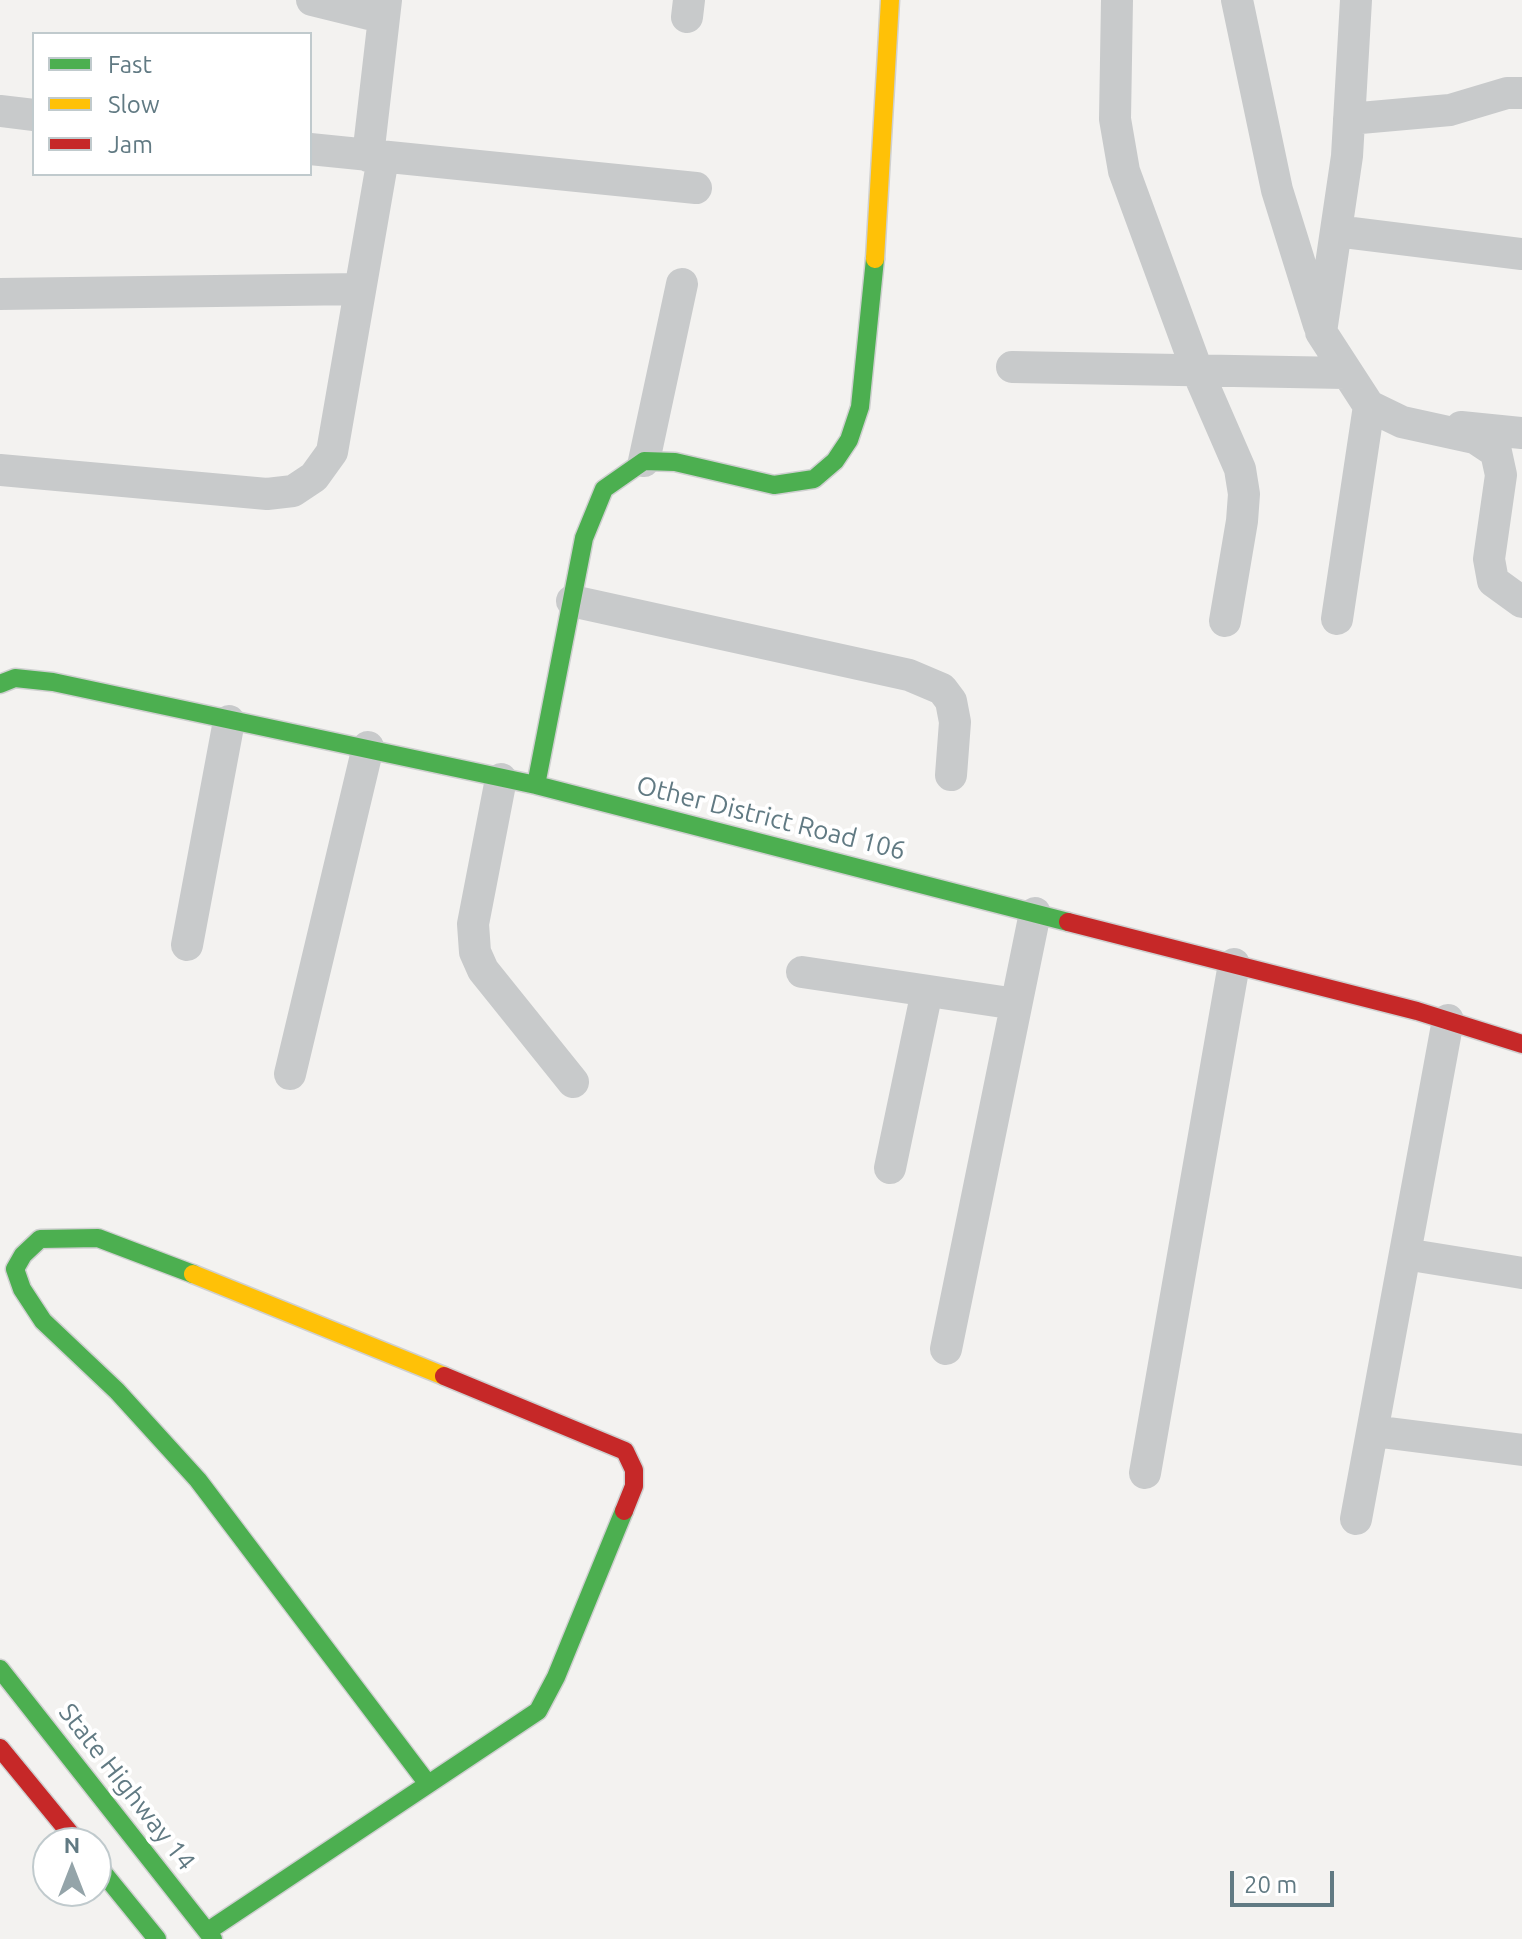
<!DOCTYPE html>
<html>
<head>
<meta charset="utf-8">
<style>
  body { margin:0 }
  #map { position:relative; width:1522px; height:1939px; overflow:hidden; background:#f3f2f0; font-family:Ubuntu,sans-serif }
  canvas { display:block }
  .legend { position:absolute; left:32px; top:32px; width:280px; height:144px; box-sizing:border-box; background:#fff; border:2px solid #c0cacd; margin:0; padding:10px 14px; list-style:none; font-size:24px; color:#617a83 }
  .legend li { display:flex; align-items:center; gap:16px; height:40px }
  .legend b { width:40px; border:2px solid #c0cacd }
  .north { position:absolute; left:32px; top:1827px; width:80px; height:80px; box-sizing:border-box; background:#fff; border:2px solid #c0cacd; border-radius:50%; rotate:0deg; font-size:22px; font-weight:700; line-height:32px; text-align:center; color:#617a83 }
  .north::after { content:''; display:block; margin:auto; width:28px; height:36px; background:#94a4a9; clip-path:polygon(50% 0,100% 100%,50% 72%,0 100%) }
  .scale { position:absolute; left:1230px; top:1871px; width:104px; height:36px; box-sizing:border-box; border:4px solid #617a83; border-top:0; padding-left:10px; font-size:24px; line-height:28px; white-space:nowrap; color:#617a83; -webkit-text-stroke:6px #fff; paint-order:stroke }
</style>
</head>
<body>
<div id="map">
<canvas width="1522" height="1939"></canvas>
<ul class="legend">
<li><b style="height:10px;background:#4caf50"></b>Fast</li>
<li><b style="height:10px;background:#ffc107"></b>Slow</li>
<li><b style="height:10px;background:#c62828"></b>Jam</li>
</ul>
<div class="north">N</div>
<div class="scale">20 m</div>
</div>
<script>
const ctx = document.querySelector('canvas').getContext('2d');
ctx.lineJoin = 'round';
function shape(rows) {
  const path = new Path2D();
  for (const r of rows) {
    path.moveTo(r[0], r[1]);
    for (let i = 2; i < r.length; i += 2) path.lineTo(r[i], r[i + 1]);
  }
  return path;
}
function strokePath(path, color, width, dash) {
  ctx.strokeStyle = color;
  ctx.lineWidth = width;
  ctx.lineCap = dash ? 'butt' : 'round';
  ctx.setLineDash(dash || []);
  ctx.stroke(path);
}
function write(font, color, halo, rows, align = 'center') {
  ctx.font = font + ' Ubuntu,sans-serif';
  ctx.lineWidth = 8;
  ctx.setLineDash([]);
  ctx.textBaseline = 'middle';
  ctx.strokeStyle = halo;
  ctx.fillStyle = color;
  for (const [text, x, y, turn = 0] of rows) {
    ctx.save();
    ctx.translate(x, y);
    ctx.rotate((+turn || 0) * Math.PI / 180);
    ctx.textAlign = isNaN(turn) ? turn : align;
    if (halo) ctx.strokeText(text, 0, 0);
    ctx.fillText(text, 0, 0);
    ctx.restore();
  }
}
const street = shape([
  [312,0,381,17],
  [1117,0,1115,119,1124,171,1197,370,1240,469,1244,494,1242,521,1225,621],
  [1237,0,1277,190,1319,325],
  [1356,0,1347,156,1321,332,1369,406,1402,422,1475,438,1496,452,1501,475,1489,559,1493,581,1522,602],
  [687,17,689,0],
  [0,111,34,115],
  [1349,119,1450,110,1507,93,1522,93],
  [310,149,696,188],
  [368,156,386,0],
  [1336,231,1522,254],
  [0,294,360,289],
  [1012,367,1345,373],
  [1461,427,1522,433],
  [644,461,682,284],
  [0,470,267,494,293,491,314,477,332,452,383,158],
  [572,601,909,675,942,689,951,701,955,722,951,775],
  [1337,619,1369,406],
  [501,779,473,924,475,952,483,970,573,1082],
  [187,945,229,721],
  [802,972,1016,1004],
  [290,1074,368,747],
  [890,1168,927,991],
  [1405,1254,1522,1273],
  [946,1349,1035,913],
  [1373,1431,1522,1450],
  [1145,1473,1234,964],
  [1356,1519,1448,1020]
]);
const fast = shape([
  [0,684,15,678,53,682,536,785,1068,922],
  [536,785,584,538,604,489,644,461,675,462,774,485,814,479,835,461,849,440,860,407,875,259],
  [193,1274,98,1238,40,1239,23,1255,15,1269,22,1289,43,1321,117,1391,198,1480,428,1784],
  [0,1669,213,1939],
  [96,1864,157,1939],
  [208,1931,538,1711,556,1677,624,1511]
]);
const slow = shape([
  [875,259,890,0],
  [193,1274,444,1376]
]);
const jam = shape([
  [1068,922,1417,1011,1522,1044],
  [444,1376,625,1451,634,1470,634,1486,624,1511],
  [0,1748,78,1843]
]);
const streetNames = [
  ["Other District Road 106",771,818,14],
  ["State Highway 14",127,1787,52]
];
strokePath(fast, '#cfd0d0', 21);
strokePath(slow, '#cfd0d0', 21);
strokePath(jam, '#cfd0d0', 21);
strokePath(street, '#c8cacb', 32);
strokePath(fast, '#4caf50', 18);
strokePath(slow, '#ffc107', 18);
strokePath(jam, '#c62828', 18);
write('26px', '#617a83', '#fff', streetNames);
</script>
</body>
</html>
